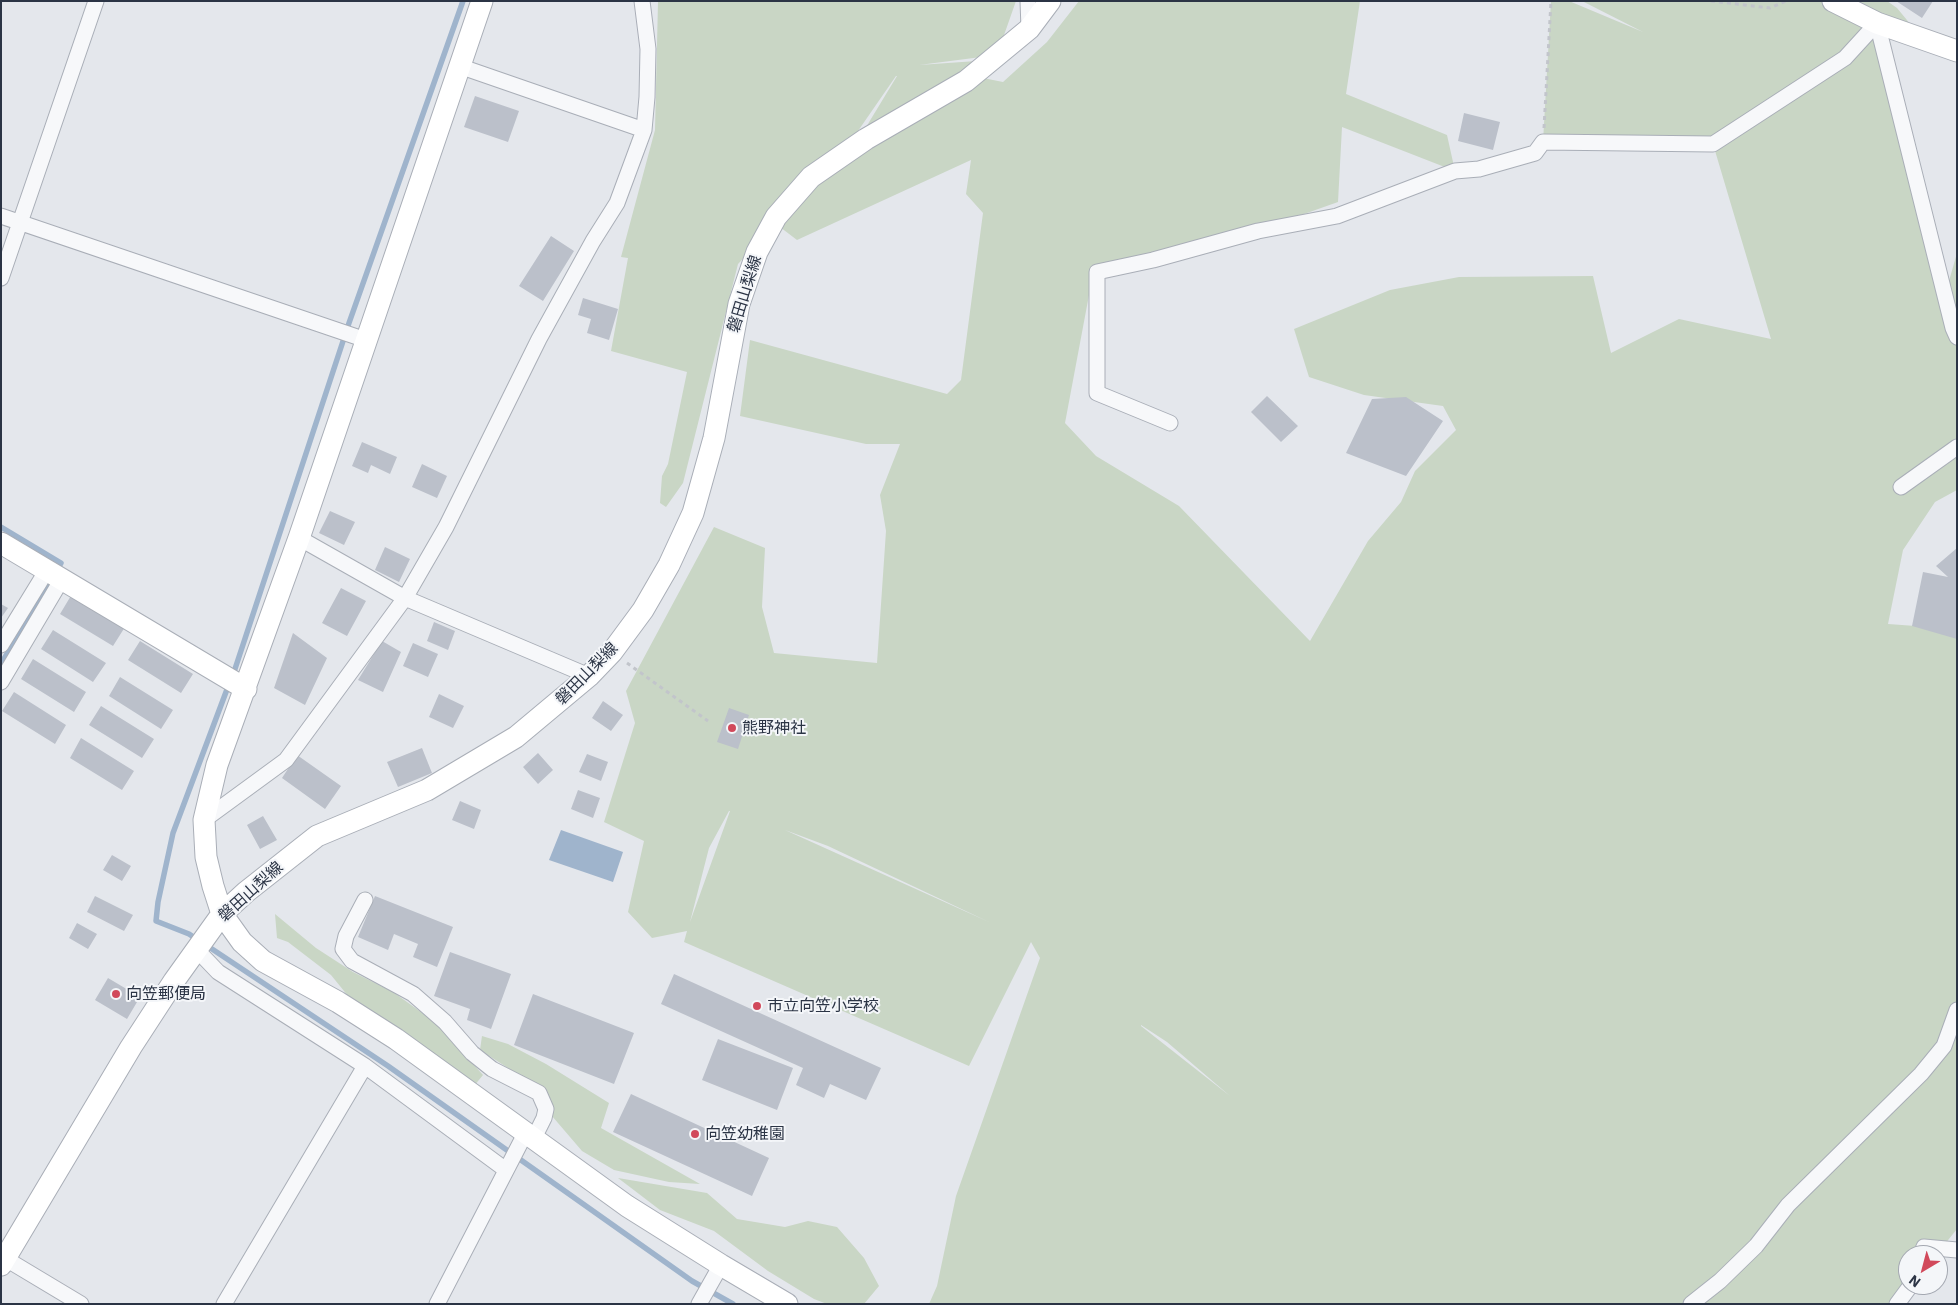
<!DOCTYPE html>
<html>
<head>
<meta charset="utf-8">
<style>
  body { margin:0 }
  #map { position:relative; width:1958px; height:1305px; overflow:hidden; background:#e4e7ec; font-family:"IBM Plex Sans",sans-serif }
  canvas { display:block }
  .frame { position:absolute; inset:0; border:2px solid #2b3445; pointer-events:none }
  .north { position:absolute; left:1898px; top:1245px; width:50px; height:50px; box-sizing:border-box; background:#f4f6f9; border:1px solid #a4a8b1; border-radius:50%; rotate:217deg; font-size:14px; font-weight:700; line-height:20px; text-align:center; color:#2b3445 }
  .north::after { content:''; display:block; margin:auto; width:18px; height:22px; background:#d1495b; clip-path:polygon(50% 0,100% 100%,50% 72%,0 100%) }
</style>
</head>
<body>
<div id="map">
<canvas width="1958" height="1305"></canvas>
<div class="frame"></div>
<div class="north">N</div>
</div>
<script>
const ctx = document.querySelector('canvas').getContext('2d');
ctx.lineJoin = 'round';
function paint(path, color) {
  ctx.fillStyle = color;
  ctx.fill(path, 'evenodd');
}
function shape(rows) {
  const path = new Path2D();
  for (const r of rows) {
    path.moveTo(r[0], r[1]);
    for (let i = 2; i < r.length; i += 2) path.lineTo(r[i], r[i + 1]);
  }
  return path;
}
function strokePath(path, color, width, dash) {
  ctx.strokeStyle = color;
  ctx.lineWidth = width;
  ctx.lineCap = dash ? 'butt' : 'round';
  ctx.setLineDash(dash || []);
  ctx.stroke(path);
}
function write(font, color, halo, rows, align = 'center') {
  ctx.font = font + ' "IBM Plex Sans","Noto Sans JP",sans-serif';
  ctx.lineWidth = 4;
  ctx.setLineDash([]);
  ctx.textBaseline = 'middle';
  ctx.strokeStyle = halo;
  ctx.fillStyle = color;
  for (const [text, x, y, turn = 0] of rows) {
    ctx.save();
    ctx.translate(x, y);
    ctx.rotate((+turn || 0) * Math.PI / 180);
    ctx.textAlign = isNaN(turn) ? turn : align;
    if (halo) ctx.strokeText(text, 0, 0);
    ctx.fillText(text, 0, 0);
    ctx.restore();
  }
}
const green = shape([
  [1016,1,997,55,919,65,991,60,973,76,1003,82,1047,42,1079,1,1360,1,1346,94,1447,135,1455,171,1342,127,1338,202,1242,236,1097,272,1089,295,1065,423,1096,456,1179,506,1310,641,1368,541,1401,502,1415,471,1456,430,1443,406,1364,395,1309,377,1294,329,1390,290,1459,277,1593,276,1611,353,1679,319,1771,339,1713,144,1543,142,1551,1,1569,1,1643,32,1582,1,1887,1,1897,8,1916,31,1878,23,1945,295,1957,253,1957,490,1935,502,1903,550,1888,624,1957,629,1957,1229,1936,1255,1908,1255,1908,1285,1897,1304,929,1304,937,1286,956,1196,1040,958,1031,942,969,1066,684,942,687,931,652,938,628,912,644,841,604,822,635,723,626,691,714,527,765,548,762,607,774,653,877,663,886,531,880,495,900,444,866,444,740,416,750,340,947,394,961,380,983,213,966,194,971,160,797,240,776,224,738,264,683,483,666,507,660,503,662,476,668,464,687,372,611,351,628,258,621,257,655,130,658,2],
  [897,76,854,147,840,157,896,76],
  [729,811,730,811,690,922,709,848],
  [785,830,828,846,989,922],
  [1141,1025,1167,1042,1230,1096,1141,1026],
  [275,914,316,948,353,972,393,992,435,1022,483,1075,474,1086,370,1023,331,975,288,942,277,938],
  [482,1036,508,1044,546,1064,609,1103,601,1128,700,1184,669,1182,614,1170,582,1151,546,1109,522,1077,480,1050],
  [618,1178,707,1193,737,1219,785,1227,808,1221,837,1227,864,1258,879,1286,864,1304,827,1304,814,1299,768,1271,714,1231,660,1210]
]);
const water = shape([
  [561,830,623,852,613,882,549,860]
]);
const stream = shape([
  [1,527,61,563,1,664],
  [233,675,349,323,463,1],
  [198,940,189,934,156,921,158,902,173,833,229,684],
  [206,945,388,1066,692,1281,733,1304]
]);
const building = shape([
  [1896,1,1933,1,1922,18],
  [475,96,519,111,508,142,464,127],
  [1464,113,1500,122,1493,150,1458,141],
  [551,236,574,251,543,301,519,286],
  [583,298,618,309,609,340,587,333,591,319,578,315],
  [1267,396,1298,426,1281,442,1251,412],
  [1406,397,1443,421,1406,476,1346,453,1372,399],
  [362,442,397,457,390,474,371,465,368,473,352,466],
  [422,464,447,476,437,498,412,487],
  [330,511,355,522,344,545,319,533],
  [385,547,410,559,399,582,375,570],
  [1957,548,1957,639,1912,626,1923,572,1948,577,1936,566],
  [341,588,366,601,347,636,322,623],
  [72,594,125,627,113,646,60,614],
  [1,604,8,608,1,618],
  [434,622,455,631,448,650,427,641],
  [53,630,106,663,93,682,41,649],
  [293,633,327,658,305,705,274,688],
  [140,641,193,674,181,693,128,660],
  [382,641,401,652,383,692,358,680],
  [413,643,438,654,428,677,403,666],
  [33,659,86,692,74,712,21,679],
  [120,677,173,710,161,729,109,696],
  [14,692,66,725,55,744,2,711],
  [439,694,464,706,453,728,429,717],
  [603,701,623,715,611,731,592,718],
  [101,706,154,739,142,758,89,725],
  [729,708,749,715,738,749,717,742],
  [81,738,134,771,122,790,70,758],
  [422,748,432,773,398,787,387,762],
  [538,753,553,770,538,784,523,767],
  [587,754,608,762,601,781,579,772],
  [297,755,341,786,325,809,282,778],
  [578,790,600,798,593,818,571,809],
  [460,801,481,810,474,829,452,820],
  [263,816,277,840,260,849,247,825],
  [112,855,131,866,122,881,103,870],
  [95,896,133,915,124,931,87,912],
  [375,896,453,927,437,967,413,957,418,944,394,934,388,950,358,937],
  [77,923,97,934,88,949,69,938],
  [450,952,511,974,491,1029,467,1020,470,1009,434,996],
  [674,974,881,1068,866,1100,830,1084,824,1098,796,1085,803,1068,661,1004],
  [108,978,140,997,127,1019,95,1000],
  [533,994,634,1033,614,1084,514,1045],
  [718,1039,793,1068,777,1110,702,1080],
  [631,1094,769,1158,752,1196,613,1132]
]);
const path = shape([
  [1711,1,1770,8,1786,1],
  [1544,128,1551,1],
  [627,663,708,721]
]);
const street = shape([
  [1028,1,1029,29],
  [1877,23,1953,328,1957,337],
  [459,66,644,130],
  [1,216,366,340],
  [1,278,96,1],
  [1170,423,1097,393,1097,272,1153,260,1258,231,1337,216,1455,171,1479,169,1535,153,1543,142,1713,144,1845,58,1877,23],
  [1901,487,1957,447],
  [299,538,405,598,589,676],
  [1,645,47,570],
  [1,682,62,579],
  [204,820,286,760,405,598,446,527,539,339,593,241,617,203,644,130,647,97,648,49,642,1],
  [365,900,346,936,343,949,352,961,413,994,445,1022,472,1053,492,1069,539,1093,546,1109,544,1118,534,1138],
  [197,950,218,972,365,1066,506,1170],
  [1921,1255,1924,1247,1957,1250],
  [1,1256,81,1304],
  [224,1304,365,1066],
  [437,1304,526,1132],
  [699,1304,721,1265],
  [1691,1304,1720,1281,1756,1246,1788,1205,1921,1074,1944,1046,1957,1010],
  [1897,1304,1911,1285]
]);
const secondary = shape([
  [482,1,299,538,217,765,204,820,206,857,213,886,222,914,242,942,263,961,338,1002,396,1039,627,1206,721,1265,787,1304],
  [1833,1,1877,23,1957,51],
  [1,543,246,689],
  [1,1265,131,1047,174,981,222,914,246,892,317,836,427,790,516,737,589,676,612,652,643,610,669,565,693,513,714,438,739,304,757,252,776,217,811,177,866,139,966,81,1029,29,1050,1]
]);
const markers = [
  [732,728,5,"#d1495b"],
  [116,994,5,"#d1495b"],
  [757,1006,5,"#d1495b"],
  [695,1134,5,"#d1495b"]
];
const streetNames = [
  ["磐田山梨線",745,294,-73],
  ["磐田山梨線",587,674,-45],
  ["磐田山梨線",251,892,-42]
];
const poiNames = [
  ["熊野神社",742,728],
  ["向笠郵便局",126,994],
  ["市立向笠小学校",767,1006],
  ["向笠幼稚園",705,1134]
];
paint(green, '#c9d6c5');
paint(water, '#9fb4cc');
strokePath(stream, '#9fb4cc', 5.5);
paint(building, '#bbc0ca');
strokePath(street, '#a9aeb7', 17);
strokePath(secondary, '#a9aeb7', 23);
strokePath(path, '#c2c5cb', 3, [4, 4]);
strokePath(street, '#f7f8fa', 15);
strokePath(secondary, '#fff', 21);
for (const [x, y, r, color] of markers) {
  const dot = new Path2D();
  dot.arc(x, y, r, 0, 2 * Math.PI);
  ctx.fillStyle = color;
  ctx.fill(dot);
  strokePath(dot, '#f4f6f9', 2);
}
write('16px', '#2b3445', '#f4f6f9', streetNames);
write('16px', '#2b3445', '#f4f6f9', poiNames, 'left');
</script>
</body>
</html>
